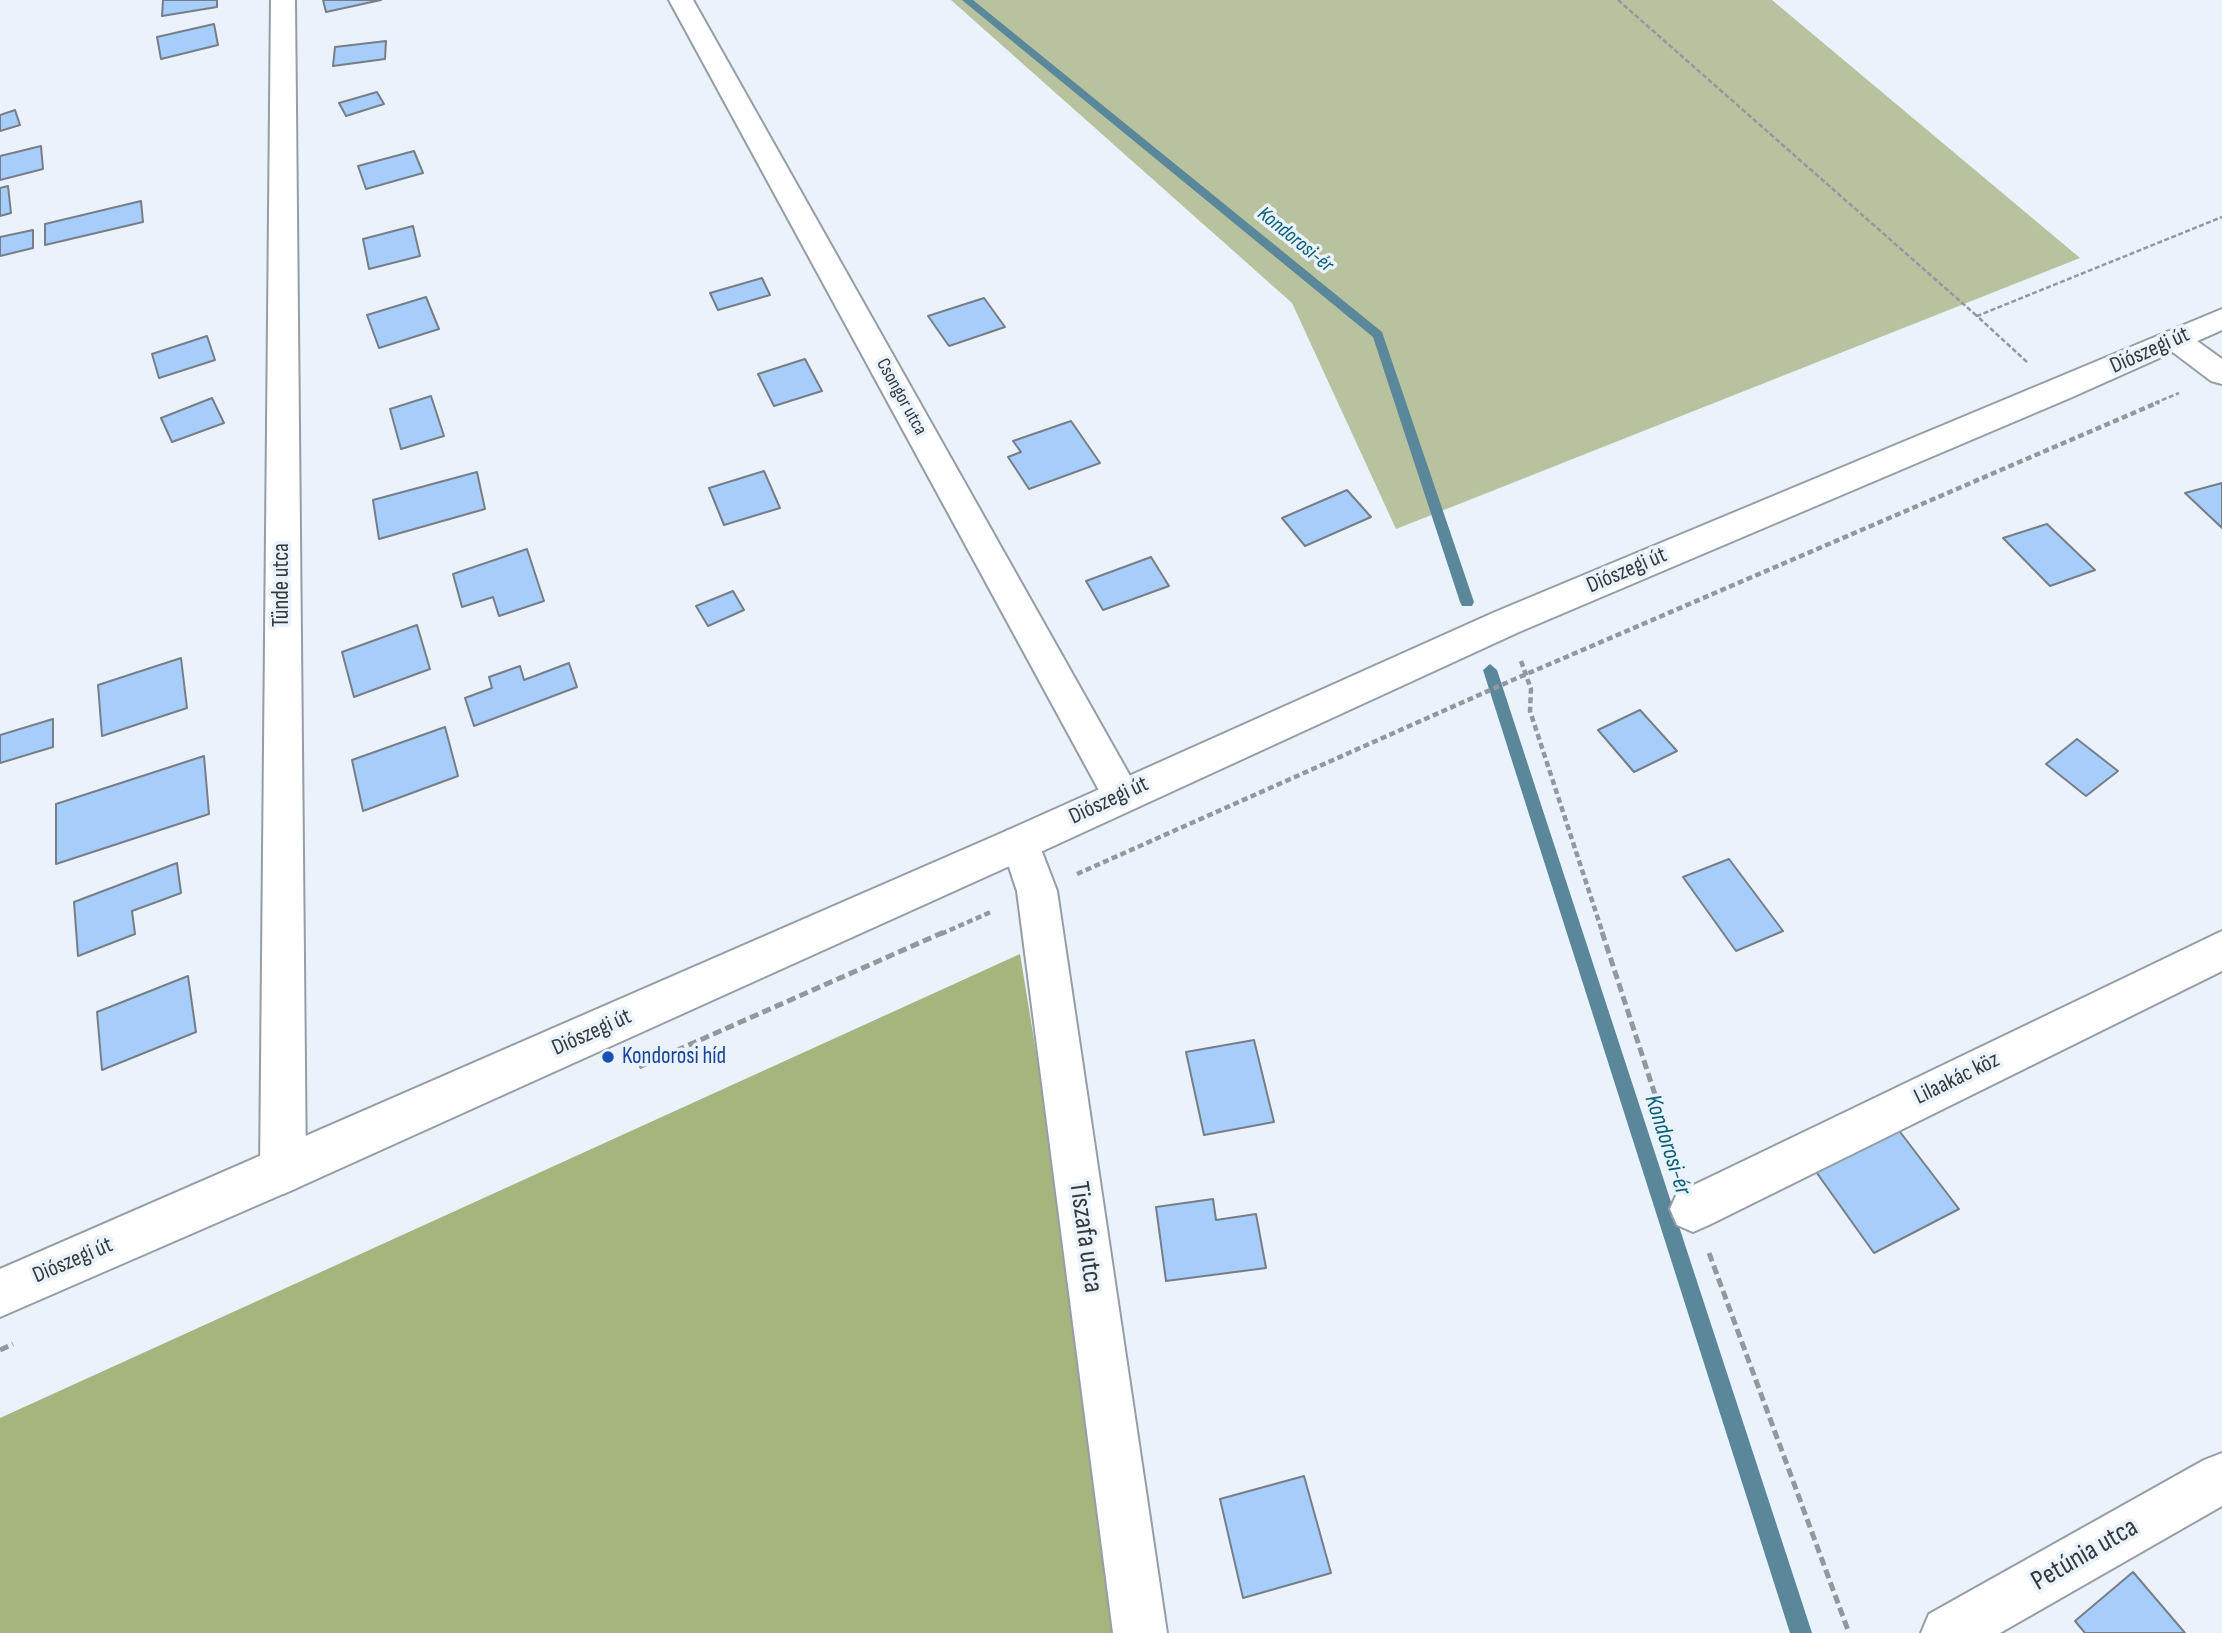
<!DOCTYPE html>
<html>
<head>
<meta charset="utf-8">
<style>
  body { margin:0 }
  canvas { display:block; background:#eaf2fb }
</style>
</head>
<body>
<canvas width="2222" height="1633"></canvas>
<script>
const ctx = document.querySelector('canvas').getContext('2d');
ctx.lineJoin = 'round';
function paint(path, color) {
  ctx.fillStyle = color;
  ctx.fill(path, 'evenodd');
}
function shape(rows) {
  const path = new Path2D();
  for (const r of rows) {
    path.moveTo(r[0], r[1]);
    for (let i = 2; i < r.length; i += 2) path.lineTo(r[i], r[i + 1]);
  }
  return path;
}
function strokePath(path, color, width, dash) {
  ctx.strokeStyle = color;
  ctx.lineWidth = width;
  ctx.lineCap = dash ? 'butt' : 'round';
  ctx.setLineDash(dash || []);
  ctx.stroke(path);
}
function write(font, color, halo, rows, align = 'center') {
  ctx.font = font + ' "Sofia Sans Condensed",sans-serif';
  ctx.lineWidth = 7;
  ctx.setLineDash([]);
  ctx.textBaseline = 'middle';
  ctx.strokeStyle = halo;
  ctx.fillStyle = color;
  for (const [text, x, y, turn = 0] of rows) {
    ctx.save();
    ctx.translate(x, y);
    ctx.rotate((+turn || 0) * Math.PI / 180);
    ctx.textAlign = isNaN(turn) ? turn : align;
    if (halo) ctx.strokeText(text, 0, 0);
    ctx.fillText(text, 0, 0);
    ctx.restore();
  }
}
const green = shape([
  [951,0,1772,0,2080,258,1396,529,1292,303]
]);
const forest = shape([
  [1020,954,1131,1633,0,1633,0,1418]
]);
const stream = shape([
  [962,0,973,0,1382,332,1474,602,1472,606,1462,606,1460,602,1373,337,962,0],
  [1490,664,1497,670,1812,1633,1790,1633,1483,670,1490,664]
]);
const building = shape([
  [163,0,217,0,217,7,162,16,163,0],
  [323,0,381,0,326,12,323,0],
  [214,24,218,45,161,59,157,37,214,24],
  [386,41,385,59,333,66,335,47,386,41],
  [377,92,384,104,346,116,339,103,377,92],
  [15,110,20,125,0,131,0,115,15,110],
  [41,146,43,169,0,180,0,156,41,146],
  [414,151,423,173,366,189,358,166,414,151],
  [8,186,11,213,0,216,0,188,8,186],
  [141,201,143,222,45,245,45,224,141,201],
  [413,226,420,256,369,269,363,239,413,226],
  [33,230,33,248,0,256,0,237,33,230],
  [762,278,770,295,718,310,710,293,762,278],
  [426,297,439,329,379,348,367,315,426,297],
  [984,298,1005,327,949,346,928,316,984,298],
  [207,336,215,360,159,378,152,354,207,336],
  [805,359,822,391,774,406,758,374,805,359],
  [431,396,444,436,401,449,390,409,431,396],
  [212,398,224,423,172,442,161,418,212,398],
  [1071,421,1100,463,1029,489,1008,457,1021,452,1013,441,1071,421],
  [764,471,780,508,724,525,709,488,764,471],
  [477,472,485,509,379,539,373,500,477,472],
  [2222,483,2222,528,2185,493,2222,483],
  [1347,490,1371,517,1305,546,1282,518,1347,490],
  [2047,524,2095,570,2050,586,2003,538,2047,524],
  [527,549,544,601,499,616,493,597,462,607,453,574,527,549],
  [1151,557,1169,586,1103,610,1086,581,1151,557],
  [733,591,744,610,708,626,696,606,733,591],
  [417,625,430,669,354,697,342,652,417,625],
  [181,658,187,708,102,736,98,685,181,658],
  [569,663,577,687,474,726,465,698,492,688,489,677,520,666,524,680,569,663],
  [1640,710,1677,751,1634,772,1598,730,1640,710],
  [53,719,53,747,0,763,0,735,53,719],
  [445,727,458,776,363,811,352,760,445,727],
  [2077,739,2118,771,2086,796,2046,764,2077,739],
  [204,756,209,814,56,864,56,804,204,756],
  [1729,859,1783,931,1736,951,1683,877,1729,859],
  [177,863,181,893,132,911,135,934,78,956,74,902,177,863],
  [188,976,196,1032,102,1070,97,1012,188,976],
  [1254,1040,1274,1122,1204,1135,1186,1052,1254,1040],
  [1897,1128,1959,1209,1874,1253,1814,1169,1897,1128],
  [1213,1199,1216,1220,1256,1214,1266,1268,1166,1281,1156,1207,1213,1199],
  [1304,1476,1331,1573,1243,1598,1220,1499,1304,1476],
  [2133,1572,2185,1633,2085,1633,2075,1621,2133,1572]
]);
const pathFar2 = shape([
  [1618,0,1977,316],
  [2027,362,1977,316,2222,217],
  [2155,403,2179,393]
]);
const pathFar1 = shape([
  [1521,661,1531,689,1530,711,1603,934],
  [1077,874,1515,679,2159,402],
  [941,934,993,911]
]);
const path = shape([
  [1602,932,1677,1162],
  [639,1067,944,932],
  [1709,1253,1849,1633],
  [0,1350,13,1344]
]);
const minor = shape([
  [271,0,295,0,306,1171,299,1187,283,1194,267,1187,260,1171,271,0],
  [669,0,693,0,1134,783,1140,795,1134,807,1121,811,1108,807,669,0],
  [2176,330,2186,333,2222,359,2222,384,2211,381,2166,347,2161,340,2166,333,2176,330],
  [1020,826,1034,831,1057,891,1167,1633,1113,1633,1017,891,1001,843,1006,831,1020,826],
  [2222,931,2222,971,1709,1225,1693,1232,1677,1225,1670,1209,1677,1193,2222,931],
  [2222,1453,2222,1506,2000,1633,1921,1633,1929,1614,2204,1460,2222,1453]
]);
const major = shape([
  [2222,309,2222,330,2070,398,1519,632,1034,855,299,1187,0,1317,0,1269,1006,831,1495,612,2222,309]
]);
const markers = [
  [608,1057,7,"#1a4fb4"]
];
const farStreetnames = [
  ["Csongor utca",901,397,61]
];
const farWaternames = [
  ["Kondorosi-ér",1295,240,39]
];
const streetNames = [
  ["Diószegi út",2150,351,-24],
  ["Diószegi út",1627,571,-23],
  ["Tünde utca",282,585,-90],
  ["Diószegi út",1109,801,-25],
  ["Diószegi út",592,1033,-24],
  ["Lilaakác köz",1957,1079,-26],
  ["Diószegi út",73,1261,-23]
];
const transitNames = [
  ["Kondorosi híd",622,1057]
];
const waterNames = [
  ["Kondorosi-ér",1667,1145,72]
];
const nearStreetnames = [
  ["Tiszafa utca",1085,1237,82],
  ["Petúnia utca",2085,1555,-30]
];
paint(green, '#b8c29f');
paint(forest, '#a6b47e');
paint(stream, '#5a889a');
paint(building, '#a7cdfa');
strokePath(building, '#777e87', 2);
strokePath(minor, '#969da6', 4);
strokePath(major, '#969da6', 4);
strokePath(pathFar2, '#92989e', 2.5, [5, 2.5]);
strokePath(pathFar1, '#92989e', 4.5, [6, 3.5]);
strokePath(path, '#92989e', 5, [9, 4.5]);
paint(minor, '#fff');
paint(major, '#fff');
for (const [x, y, r, color] of markers) {
  const dot = new Path2D();
  dot.arc(x, y, r, 0, 2 * Math.PI);
  ctx.fillStyle = color;
  ctx.fill(dot);
  strokePath(dot, '#eaf2fb', 2.5);
}
write('19px', '#363a3d', '#eaf2fb', farStreetnames);
write('italic 21px', '#055f78', '#eaf2fb', farWaternames);
write('23px', '#363a3d', '#eaf2fb', streetNames);
write('23px', '#164399', '#eaf2fb', transitNames, 'left');
write('italic 24px', '#055f78', '#eaf2fb', waterNames);
write('28px', '#363a3d', '#eaf2fb', nearStreetnames);
</script>
</body>
</html>
